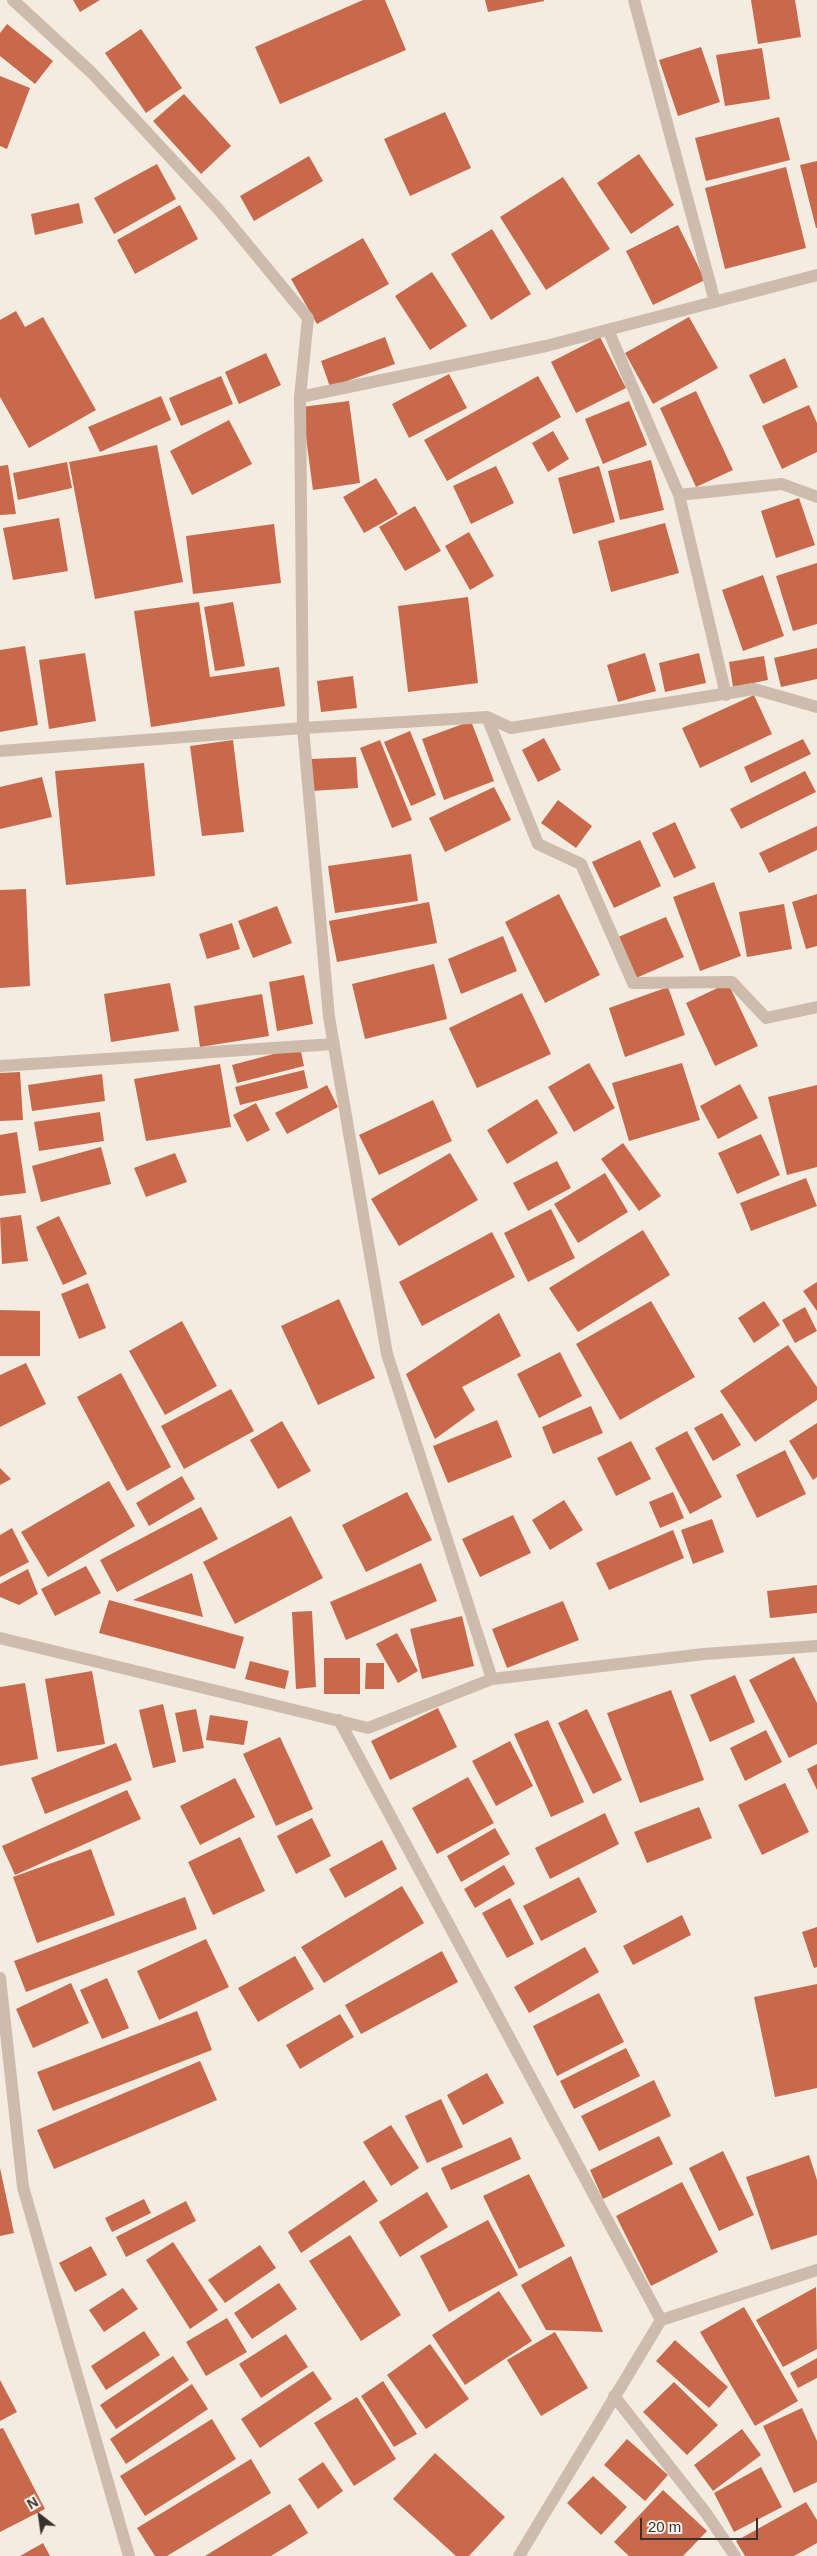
<!DOCTYPE html>
<html>
<head>
<meta charset="utf-8">
<style>
  body { margin:0 }
  #map { position:relative; width:817px; height:2556px; overflow:hidden; background:#f4ebe1; font-family:Helvetica,sans-serif }
  canvas { display:block }
  .north { position:absolute; left:15px; top:2491px; width:50px; height:50px; -webkit-text-stroke:4px #fbf5ee; paint-order:stroke; rotate:330deg; font-size:14px; font-weight:700; line-height:20px; text-align:center; color:#3b302b }
  .north::after { content:''; display:block; margin:auto; width:18px; height:22px; background:#3b302b; clip-path:polygon(50% 0,100% 100%,50% 72%,0 100%) }
  .scale { position:absolute; left:640px; top:2518px; width:118px; height:22px; box-sizing:border-box; border:2px solid #3b302b; border-top:0; padding-left:6px; font-size:15px; line-height:18px; white-space:nowrap; color:#3b302b; -webkit-text-stroke:4px #fbf5ee; paint-order:stroke }
</style>
</head>
<body>
<div id="map">
<canvas width="817" height="2556"></canvas>
<div class="north">N</div>
<div class="scale">20 m</div>
</div>
<script>
const ctx = document.querySelector('canvas').getContext('2d');
ctx.lineJoin = 'round';
function paint(path, color) {
  ctx.fillStyle = color;
  ctx.fill(path, 'evenodd');
}
function shape(rows) {
  const path = new Path2D();
  for (const r of rows) {
    path.moveTo(r[0], r[1]);
    for (let i = 2; i < r.length; i += 2) path.lineTo(r[i], r[i + 1]);
  }
  return path;
}
function strokePath(path, color, width, dash) {
  ctx.strokeStyle = color;
  ctx.lineWidth = width;
  ctx.lineCap = dash ? 'butt' : 'round';
  ctx.setLineDash(dash || []);
  ctx.stroke(path);
}
const building = shape([
  [73,0,100,0,80,12],
  [363,0,385,0,406,50,280,104,255,47],
  [485,0,544,0,544,1,488,12],
  [751,0,795,0,801,37,758,44],
  [7,24,53,61,35,84,0,56,0,33],
  [141,29,182,88,146,113,105,53],
  [701,47,720,102,678,116,659,60],
  [762,48,770,99,725,106,716,55],
  [0,76,30,88,7,149,0,146],
  [184,94,231,146,201,174,153,121],
  [445,112,471,168,410,196,384,139],
  [779,117,790,160,706,181,695,138],
  [639,154,674,205,631,234,597,183],
  [309,156,323,181,254,221,240,196],
  [817,161,817,228,816,228,800,165],
  [157,164,176,199,114,234,94,198],
  [786,167,806,248,725,269,705,188],
  [563,177,610,249,546,290,500,217],
  [79,203,83,223,35,235,31,214],
  [180,205,198,239,135,274,117,240],
  [678,225,705,280,653,305,626,251],
  [492,229,531,294,491,320,451,254],
  [363,238,389,284,317,324,291,279],
  [432,272,467,326,430,350,395,296],
  [16,311,25,327,43,317,96,410,29,448,0,397,0,320],
  [689,317,718,368,653,404,625,353],
  [385,337,395,364,330,387,321,361],
  [600,337,626,388,576,413,551,362],
  [266,353,281,385,239,404,225,372],
  [785,358,798,387,763,404,749,375],
  [449,374,467,408,409,438,392,404],
  [221,376,233,404,181,426,169,398],
  [538,376,561,417,447,481,424,440],
  [696,391,733,470,696,487,660,408],
  [161,396,171,420,100,452,88,427],
  [349,401,360,483,313,490,302,407],
  [629,401,647,445,603,464,585,419],
  [809,405,817,423,817,452,782,469,762,426],
  [229,420,252,464,192,495,170,451],
  [553,431,569,459,548,472,532,443],
  [157,445,183,582,95,599,69,462],
  [651,460,664,510,620,520,608,471],
  [67,462,72,488,18,500,13,473],
  [8,465,16,514,0,515,0,466],
  [496,466,514,503,471,524,453,486],
  [599,466,615,522,573,534,558,478],
  [376,478,398,514,364,533,343,497],
  [799,498,815,545,776,558,761,511],
  [415,506,441,551,405,571,379,527],
  [59,518,68,571,13,580,3,528],
  [665,523,679,573,611,592,598,541],
  [274,524,281,583,193,594,186,536],
  [469,532,494,576,470,590,445,546],
  [817,563,817,624,793,631,776,576],
  [763,575,784,636,743,651,722,590],
  [468,597,478,683,408,692,398,606],
  [199,602,210,677,279,667,285,706,151,727,134,611],
  [233,602,245,666,215,671,204,607],
  [25,646,38,725,0,732,0,650],
  [817,648,817,679,781,687,774,658],
  [85,653,96,721,49,729,39,660],
  [645,653,656,691,618,702,607,665],
  [699,653,706,683,665,692,659,663],
  [764,656,768,680,733,687,729,662],
  [353,676,357,708,321,712,317,681],
  [754,695,772,734,700,768,682,728],
  [471,721,494,781,444,800,422,739],
  [410,731,436,795,411,806,384,742],
  [544,738,561,770,538,782,522,750],
  [803,739,811,754,751,783,744,767],
  [233,740,244,832,202,836,190,746],
  [380,740,412,820,392,828,360,748],
  [356,757,358,788,312,791,311,759],
  [144,763,155,876,66,885,55,771],
  [805,771,816,792,741,829,730,809],
  [42,777,52,817,0,829,0,787],
  [494,787,511,820,445,852,429,818],
  [558,800,592,826,576,848,541,823],
  [675,822,696,868,674,878,652,833],
  [817,826,817,850,769,873,759,853],
  [640,840,661,886,614,908,592,862],
  [411,854,418,901,335,913,328,866],
  [714,882,741,956,700,971,673,897],
  [26,889,30,986,0,988,0,890],
  [559,894,600,975,545,1003,505,922],
  [817,894,817,946,806,949,792,902],
  [429,902,437,943,337,962,329,921],
  [784,904,792,949,747,957,739,912],
  [277,906,292,943,253,958,238,921],
  [666,917,684,957,636,978,618,937],
  [232,923,240,949,207,959,199,934],
  [503,936,517,971,461,994,448,959],
  [434,964,447,1019,365,1039,352,984],
  [304,975,313,1024,277,1031,269,982],
  [170,983,179,1031,111,1042,104,994],
  [728,983,758,1046,715,1066,686,1003],
  [668,987,685,1035,625,1057,609,1008],
  [522,993,551,1054,477,1088,449,1028],
  [262,994,269,1036,200,1047,194,1006],
  [300,1047,304,1066,237,1083,232,1065],
  [589,1063,615,1108,574,1132,548,1087],
  [682,1063,700,1120,629,1141,612,1083],
  [220,1064,231,1127,146,1141,134,1079],
  [304,1070,308,1088,240,1105,235,1087],
  [20,1072,23,1120,0,1121,0,1073],
  [102,1074,105,1101,32,1111,28,1085],
  [740,1084,758,1118,718,1139,700,1106],
  [327,1085,338,1107,287,1134,275,1113],
  [817,1085,817,1167,787,1175,768,1097],
  [537,1099,558,1133,507,1164,487,1130],
  [433,1100,452,1141,379,1175,359,1135],
  [256,1103,270,1130,247,1142,233,1115],
  [100,1112,104,1141,39,1151,34,1122],
  [17,1132,26,1193,0,1196,0,1135],
  [761,1134,780,1175,737,1194,718,1153],
  [623,1143,661,1196,639,1211,601,1159],
  [101,1147,111,1184,41,1202,32,1166],
  [175,1153,187,1182,146,1197,134,1168],
  [450,1153,478,1200,399,1246,371,1199],
  [557,1161,571,1188,528,1211,513,1183],
  [605,1173,628,1212,578,1243,554,1204],
  [806,1178,817,1206,751,1231,740,1203],
  [551,1209,575,1258,528,1282,504,1233],
  [21,1215,28,1261,2,1264,0,1218],
  [59,1216,87,1274,63,1285,36,1227],
  [643,1230,670,1275,578,1332,549,1288],
  [492,1232,515,1277,422,1326,399,1282],
  [817,1282,817,1311,803,1291],
  [88,1283,106,1328,79,1339,61,1294],
  [339,1299,375,1378,318,1405,281,1326],
  [651,1301,695,1377,620,1420,576,1344],
  [764,1301,780,1325,754,1343,738,1318],
  [805,1307,817,1331,795,1343,782,1320],
  [0,1310,40,1311,40,1356,0,1356],
  [499,1313,521,1356,462,1387,475,1410,435,1439,406,1374],
  [182,1321,217,1386,165,1415,129,1351],
  [788,1345,817,1387,817,1400,755,1442,720,1391],
  [560,1352,582,1396,539,1418,517,1374],
  [26,1363,46,1404,0,1427,0,1375],
  [121,1373,171,1467,127,1491,77,1397],
  [231,1389,254,1431,184,1469,161,1426],
  [591,1406,603,1433,553,1454,542,1427],
  [722,1413,741,1445,713,1461,694,1428],
  [497,1420,512,1457,448,1483,433,1446],
  [282,1421,311,1471,278,1489,250,1440],
  [817,1423,817,1477,813,1480,789,1441],
  [687,1431,722,1497,690,1514,655,1448],
  [631,1441,651,1479,616,1496,597,1458],
  [785,1450,806,1494,757,1518,736,1475],
  [0,1468,11,1479,0,1485],
  [182,1476,195,1499,149,1526,136,1503],
  [109,1481,135,1526,48,1577,21,1532],
  [407,1492,432,1540,366,1572,342,1525],
  [673,1492,684,1518,660,1528,649,1502],
  [564,1500,583,1530,550,1550,532,1520],
  [201,1507,218,1539,117,1592,100,1560],
  [513,1515,531,1553,480,1577,462,1539],
  [291,1516,323,1578,235,1624,203,1562],
  [712,1519,724,1552,693,1564,681,1530],
  [12,1528,29,1562,0,1577,0,1535],
  [673,1530,684,1558,609,1590,596,1563],
  [421,1563,437,1601,346,1640,330,1602],
  [86,1566,101,1593,55,1616,41,1589],
  [28,1569,38,1594,19,1605,0,1597,0,1584],
  [192,1573,203,1617,133,1600],
  [817,1585,817,1613,770,1618,767,1591],
  [109,1600,244,1637,235,1669,99,1633],
  [563,1601,579,1640,507,1668,492,1629],
  [312,1611,316,1687,296,1689,292,1612],
  [462,1616,474,1666,422,1679,410,1629],
  [397,1633,418,1671,398,1683,376,1644],
  [794,1657,817,1703,817,1744,789,1758,749,1680],
  [324,1658,360,1658,360,1694,324,1694],
  [250,1661,289,1671,285,1689,245,1679],
  [366,1663,384,1663,384,1689,365,1689],
  [92,1671,105,1744,57,1752,45,1679],
  [735,1675,755,1722,710,1742,690,1695],
  [25,1683,38,1759,0,1766,0,1687],
  [671,1690,704,1780,640,1803,607,1713],
  [163,1704,176,1762,153,1768,139,1710],
  [438,1708,457,1747,390,1780,371,1741],
  [196,1709,204,1748,183,1752,175,1713],
  [587,1709,622,1780,593,1794,558,1723],
  [210,1715,248,1721,244,1745,206,1740],
  [548,1720,584,1802,551,1817,514,1734],
  [766,1730,782,1762,745,1781,730,1748],
  [280,1737,313,1809,276,1826,243,1754],
  [510,1741,533,1786,496,1806,472,1761],
  [116,1743,132,1780,45,1814,31,1778],
  [817,1764,817,1790,807,1769],
  [468,1777,494,1823,437,1854,412,1808],
  [235,1778,255,1817,200,1845,180,1806],
  [785,1783,809,1832,762,1855,738,1805],
  [127,1790,141,1819,15,1875,2,1846],
  [699,1807,712,1838,647,1863,634,1832],
  [605,1813,619,1844,550,1879,535,1848],
  [312,1818,331,1856,296,1874,277,1836],
  [495,1828,510,1854,461,1882,447,1856],
  [240,1837,265,1891,213,1915,188,1862],
  [382,1840,397,1869,345,1898,329,1869],
  [91,1849,115,1915,37,1943,13,1877],
  [504,1865,515,1884,475,1908,464,1889],
  [579,1877,597,1912,541,1941,523,1906],
  [402,1886,424,1923,324,1983,301,1947],
  [185,1897,197,1929,26,1992,14,1961],
  [510,1898,534,1944,507,1958,482,1913],
  [682,1915,691,1935,633,1965,623,1946],
  [817,1927,817,1967,814,1968,802,1932],
  [206,1939,229,1987,159,2020,137,1971],
  [585,1947,599,1972,529,2013,514,1987],
  [442,1951,458,1982,361,2034,345,2005],
  [295,1956,314,1989,258,2022,238,1988],
  [107,1978,129,2028,102,2039,80,1990],
  [71,1983,89,2023,33,2048,16,2009],
  [817,1984,817,2088,775,2097,754,1997],
  [599,1993,624,2042,557,2076,533,2026],
  [197,2011,212,2050,53,2111,37,2072],
  [340,2014,354,2037,300,2069,286,2045],
  [626,2048,640,2076,574,2109,560,2081],
  [200,2061,217,2100,54,2169,37,2130],
  [487,2073,504,2103,463,2125,447,2095],
  [654,2080,671,2116,599,2151,581,2116],
  [441,2099,463,2147,427,2163,405,2116],
  [391,2125,419,2168,391,2186,363,2142],
  [659,2136,673,2164,603,2199,590,2170],
  [511,2137,521,2159,451,2190,441,2168],
  [723,2151,754,2215,719,2231,689,2168],
  [809,2155,817,2180,817,2235,771,2250,746,2177],
  [0,2168,14,2233,0,2236],
  [529,2174,565,2246,519,2269,483,2196],
  [364,2180,378,2201,301,2253,288,2232],
  [682,2182,718,2252,651,2286,616,2216],
  [427,2192,448,2227,400,2257,379,2222],
  [144,2199,151,2213,112,2232,105,2218],
  [186,2201,196,2221,126,2257,116,2237],
  [488,2220,518,2275,449,2312,420,2256],
  [350,2235,401,2315,361,2341,309,2261],
  [173,2242,218,2310,190,2329,146,2260],
  [260,2245,276,2268,225,2303,208,2280],
  [91,2246,107,2275,75,2292,59,2263],
  [571,2256,603,2332,546,2330,521,2285],
  [279,2283,297,2309,252,2339,234,2313],
  [816,2287,817,2349,783,2367,756,2320],
  [123,2288,138,2309,104,2332,89,2310],
  [499,2291,532,2341,465,2385,432,2335],
  [744,2307,798,2401,755,2426,700,2332],
  [227,2318,247,2352,206,2376,186,2342],
  [144,2331,160,2355,106,2390,91,2366],
  [555,2332,588,2388,541,2416,507,2360],
  [286,2334,308,2367,261,2398,239,2364],
  [675,2340,728,2387,709,2408,656,2361],
  [430,2344,469,2399,426,2429,387,2375],
  [173,2356,189,2380,116,2429,100,2405],
  [817,2358,817,2378,798,2388,790,2373],
  [313,2371,332,2399,260,2448,241,2419],
  [0,2380,17,2412,0,2421],
  [383,2381,417,2434,394,2447,361,2396],
  [674,2382,718,2425,687,2455,643,2412],
  [192,2384,208,2409,126,2464,110,2439],
  [357,2397,396,2459,354,2486,314,2423],
  [802,2408,817,2441,817,2482,794,2493,763,2426],
  [212,2419,236,2459,145,2516,120,2476],
  [3,2428,45,2509,0,2532,0,2429],
  [742,2429,761,2455,713,2491,694,2465],
  [627,2439,668,2475,645,2501,604,2465],
  [435,2453,505,2517,469,2556,456,2556,393,2499],
  [251,2459,271,2493,167,2556,155,2556,137,2528],
  [323,2462,343,2491,318,2509,298,2479],
  [761,2467,782,2507,734,2532,714,2493],
  [593,2476,627,2507,601,2535,567,2503],
  [663,2490,707,2531,683,2556,629,2556,614,2542],
  [806,2502,817,2520,817,2543,794,2556,745,2556,736,2541],
  [290,2504,308,2533,271,2556,205,2556],
  [43,2543,50,2556,20,2556]
]);
const street = shape([
  [13,0,92,73,219,210,308,318,300,397,303,728,329,1017,387,1354,492,1679],
  [634,0,715,302],
  [608,330,679,495],
  [300,397,546,346,817,275],
  [726,695,679,495,782,484,817,497],
  [487,717,538,844,581,864,633,983,732,982,766,1018,817,1007],
  [0,751,303,728,487,717,511,728,754,689,817,707],
  [0,1066,334,1044],
  [0,1638,368,1728,492,1679,704,1654,817,1646],
  [339,1720,661,2320],
  [0,1978,23,2187,129,2556],
  [614,2396,706,2513,735,2556],
  [519,2556,661,2320,817,2270]
]);
paint(building, '#c8694b');
strokePath(street, '#cdbbac', 12);
</script>
</body>
</html>
